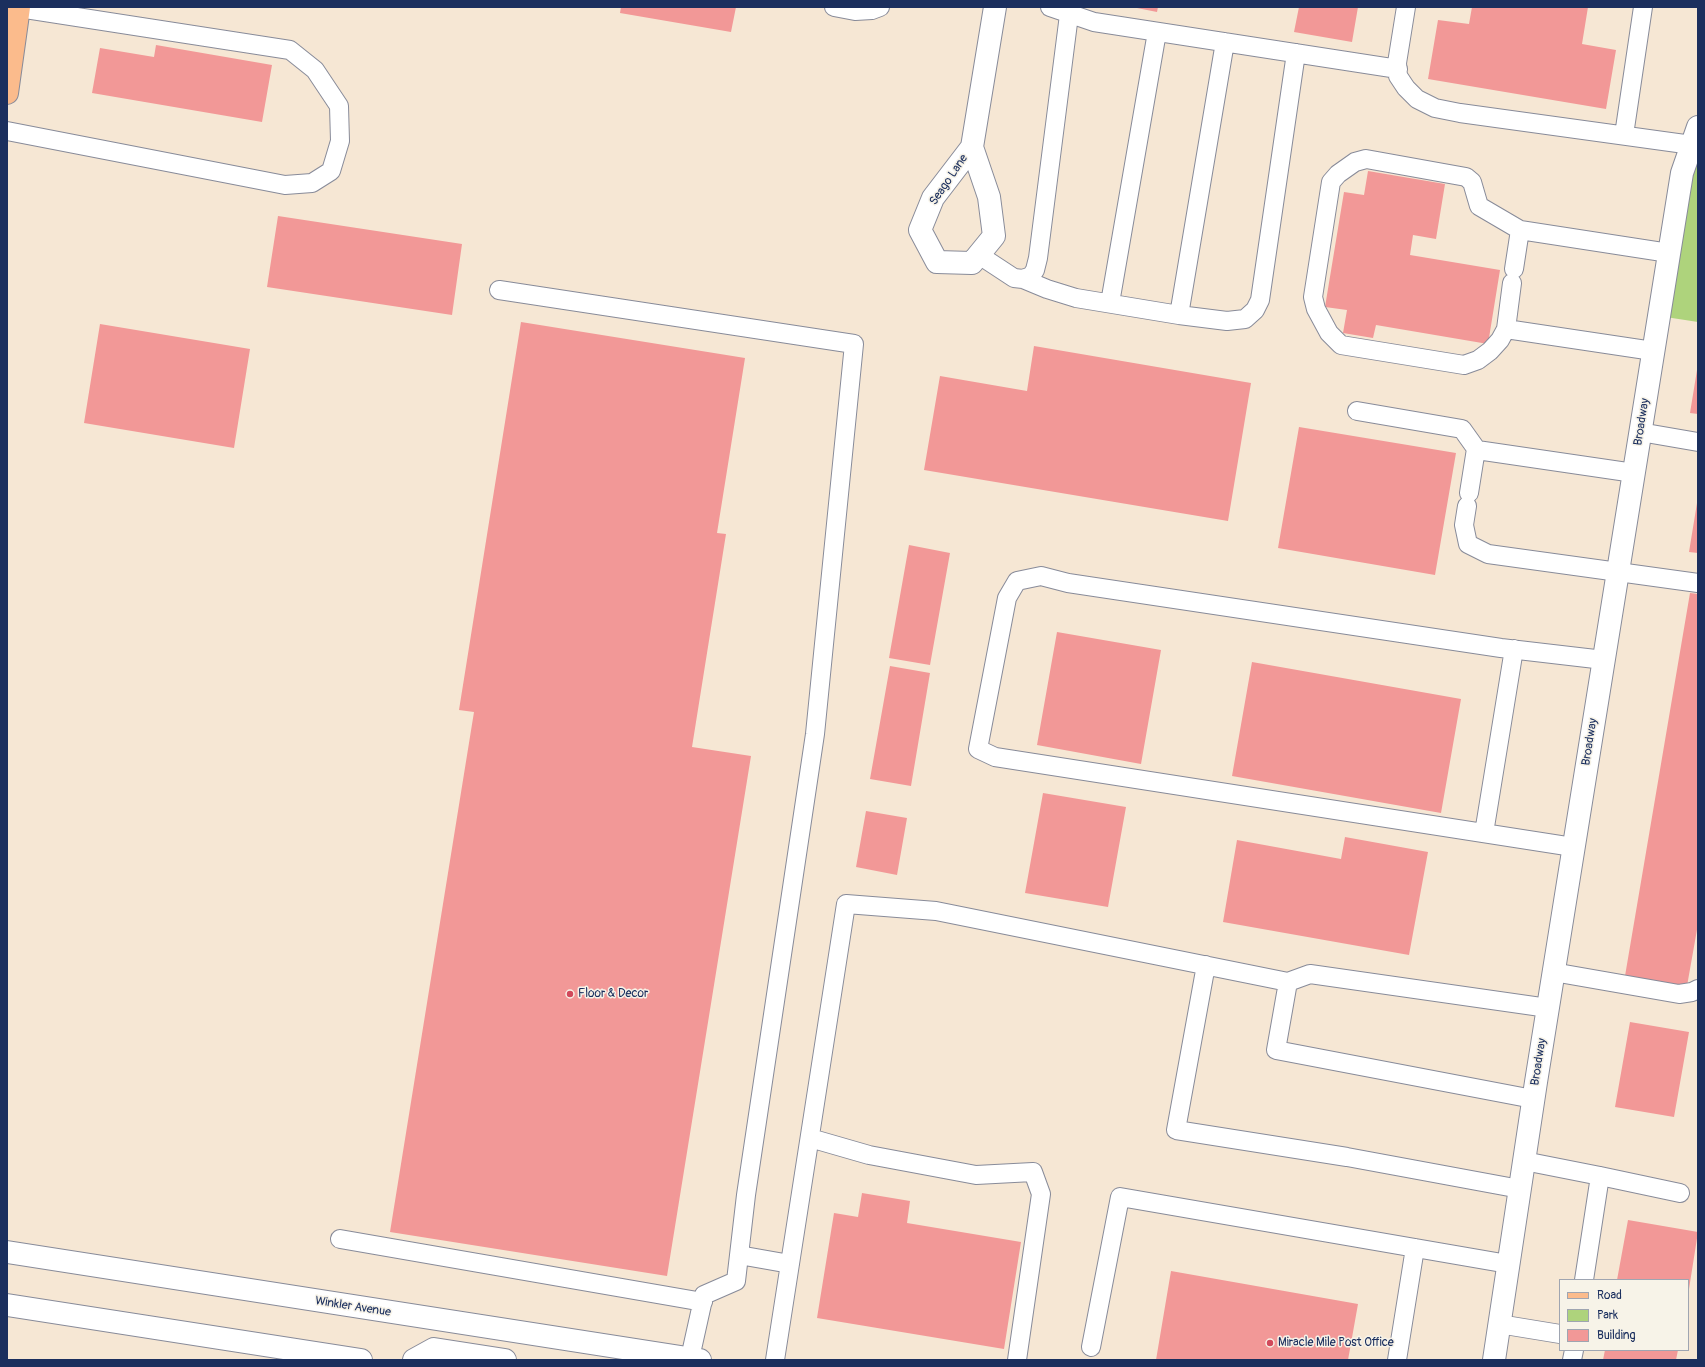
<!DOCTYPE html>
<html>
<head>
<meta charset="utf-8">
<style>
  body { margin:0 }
  #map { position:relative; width:1705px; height:1367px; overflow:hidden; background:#f6e7d4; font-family:Pangolin,sans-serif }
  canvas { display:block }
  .frame { position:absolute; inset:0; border:8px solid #1b2f5e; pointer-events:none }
  .legend { position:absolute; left:1559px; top:1279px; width:130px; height:72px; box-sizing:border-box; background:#f7f3e8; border:1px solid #9fa5b1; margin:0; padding:5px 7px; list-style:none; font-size:12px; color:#1b2f5e }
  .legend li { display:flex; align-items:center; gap:8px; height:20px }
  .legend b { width:20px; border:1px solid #9fa5b1 }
</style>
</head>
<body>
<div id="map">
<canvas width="1705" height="1367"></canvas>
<div class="frame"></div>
<ul class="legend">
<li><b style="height:5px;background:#fbbb8c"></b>Road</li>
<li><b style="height:11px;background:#aed37c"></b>Park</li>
<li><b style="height:11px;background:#f29897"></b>Building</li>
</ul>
</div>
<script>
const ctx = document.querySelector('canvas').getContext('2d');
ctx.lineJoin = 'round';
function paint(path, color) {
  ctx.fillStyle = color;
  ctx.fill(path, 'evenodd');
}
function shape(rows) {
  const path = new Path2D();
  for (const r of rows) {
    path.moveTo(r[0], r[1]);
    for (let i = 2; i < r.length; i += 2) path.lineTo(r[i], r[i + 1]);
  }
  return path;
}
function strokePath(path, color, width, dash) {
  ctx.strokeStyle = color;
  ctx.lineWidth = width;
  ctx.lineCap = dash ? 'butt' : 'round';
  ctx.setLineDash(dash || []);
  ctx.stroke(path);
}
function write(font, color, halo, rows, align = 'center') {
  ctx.font = font + ' Pangolin,sans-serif';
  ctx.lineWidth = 3;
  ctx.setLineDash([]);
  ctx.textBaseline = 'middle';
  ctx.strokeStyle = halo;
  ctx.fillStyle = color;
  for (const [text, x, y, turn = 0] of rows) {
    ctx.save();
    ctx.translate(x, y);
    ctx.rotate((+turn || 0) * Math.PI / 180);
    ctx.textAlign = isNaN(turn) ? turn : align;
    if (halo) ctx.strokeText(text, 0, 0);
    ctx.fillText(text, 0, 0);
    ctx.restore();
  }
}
const green = shape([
  [1698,127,1698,322,1659,316]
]);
const building = shape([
  [621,7,736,7,731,32,620,13],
  [1132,7,1158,7,1157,12],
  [1299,7,1358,7,1352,42,1294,32],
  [1472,7,1588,7,1582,44,1616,50,1606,109,1428,79,1438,20,1469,24],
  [156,45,272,65,262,122,92,93,100,48,154,57],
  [1368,171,1445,184,1436,239,1413,235,1410,255,1500,270,1488,344,1376,325,1373,338,1343,333,1347,310,1325,307,1344,192,1364,195],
  [278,216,462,244,452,315,267,287],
  [521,322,745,358,717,533,726,534,692,747,751,756,667,1276,390,1232,474,712,459,710],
  [100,324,250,349,234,448,84,423],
  [1034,346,1251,383,1228,521,924,470,940,376,1027,391],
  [1697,370,1698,370,1698,414,1690,413],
  [1299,427,1456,453,1435,575,1278,548],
  [1697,503,1698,503,1698,553,1689,552],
  [909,545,950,553,930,665,889,658],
  [1690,593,1698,594,1698,924,1687,986,1625,976],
  [1057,632,1161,650,1141,764,1037,745],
  [1252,662,1461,699,1441,813,1232,776],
  [890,666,930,673,911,786,870,779],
  [1043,793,1126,807,1108,907,1025,893],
  [866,811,907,818,897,875,856,867],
  [1345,837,1428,852,1409,955,1223,922,1237,840,1341,859],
  [1630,1022,1689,1032,1674,1117,1615,1107],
  [862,1193,910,1201,907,1223,1021,1242,1004,1349,817,1318,834,1213,858,1217],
  [1628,1220,1698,1232,1689,1289,1688,1280,1617,1280],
  [1171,1271,1358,1304,1348,1360,1156,1360],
  [1605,1350,1678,1350,1676,1360,1603,1360]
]);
const service = shape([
  [834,7,855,11,872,10,880,7],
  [1050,7,1094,22,1398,69],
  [1406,7,1397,63,1398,76,1406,88,1417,99,1435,108,1460,113,1692,145],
  [7,131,285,185,312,183,331,171,340,141,339,106,315,70,290,50,19,8],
  [1624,135,1643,7],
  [979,255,1014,278,1023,279,1031,276,1035,270,1038,258,1070,7],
  [1514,269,1520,230,1669,253],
  [1023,279,1047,289,1076,298,1179,315,1227,321,1245,319,1255,310,1260,300,1296,53],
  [1512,283,1506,329,1653,351],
  [499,290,854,344,815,734,746,1195,736,1281,704,1295,690,1358],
  [1110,303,1157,32],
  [1179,315,1225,42],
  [1506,329,1500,340,1490,351,1478,360,1464,365,1341,345,1329,333,1316,309,1313,297,1331,182,1338,174,1355,162,1366,159,1466,177,1472,182,1479,206,1520,230],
  [1357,411,1462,429,1477,450,1634,473],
  [1640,432,1698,442],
  [1469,493,1476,449],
  [1467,506,1464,525,1468,544,1488,554,1698,583],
  [1484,833,1514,649],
  [1573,847,995,757,978,749,1007,598,1017,581,1041,576,1068,583,1501,648,1604,660],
  [1206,965,1176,1130,1347,1157,1520,1189],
  [1553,972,1679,994,1692,992,1698,989],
  [1288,982,1276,1050,1533,1099],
  [810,1138,869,1155,976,1175,1033,1172,1041,1194,1017,1360],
  [1524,1161,1600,1176],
  [340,1239,703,1302],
  [739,1255,790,1264],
  [1584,1280,1600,1176,1680,1193],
  [1499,1324,1560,1334],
  [1091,1347,1120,1197,1508,1264],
  [775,1360,846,904,936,911,1288,982,1310,974,1548,1008],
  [1397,1360,1415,1248],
  [1572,1360,1574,1350]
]);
const minor = shape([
  [972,147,989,197,994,236,972,263,937,262,920,230,933,198,972,147],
  [972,147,995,7],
  [1494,1360,1536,1082,1682,173,1698,127]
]);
const tertiary = shape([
  [7,1252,700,1360],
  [7,1305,361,1360],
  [414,1360,434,1349,505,1360]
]);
const primary = shape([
  [7,93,19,7]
]);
const markers = [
  [570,994,4,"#d1495b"],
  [1270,1343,4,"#d1495b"]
];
const streetNames = [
  ["Seago Lane",949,180,-56],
  ["Broadway",1642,422,-81],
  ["Broadway",1590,742,-81],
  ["Broadway",1539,1062,-81],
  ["Winkler Avenue",353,1307,9]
];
const poiNames = [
  ["Floor & Decor",578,994],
  ["Miracle Mile Post Office",1278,1343]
];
paint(green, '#aed37c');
paint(building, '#f29897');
strokePath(service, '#888b99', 20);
strokePath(minor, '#888b99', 24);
strokePath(tertiary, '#888b99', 24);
strokePath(primary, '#888b99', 24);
strokePath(service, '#fff', 18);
strokePath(minor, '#fff', 22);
strokePath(tertiary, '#fff', 22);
strokePath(primary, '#fbbb8c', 22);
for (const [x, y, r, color] of markers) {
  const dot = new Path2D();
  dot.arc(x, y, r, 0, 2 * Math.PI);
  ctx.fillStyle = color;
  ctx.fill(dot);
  strokePath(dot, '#f7f3e8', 1.5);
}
write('12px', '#1b2f5e', '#f7f3e8', streetNames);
write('12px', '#1b2f5e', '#f7f3e8', poiNames, 'left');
</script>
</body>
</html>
